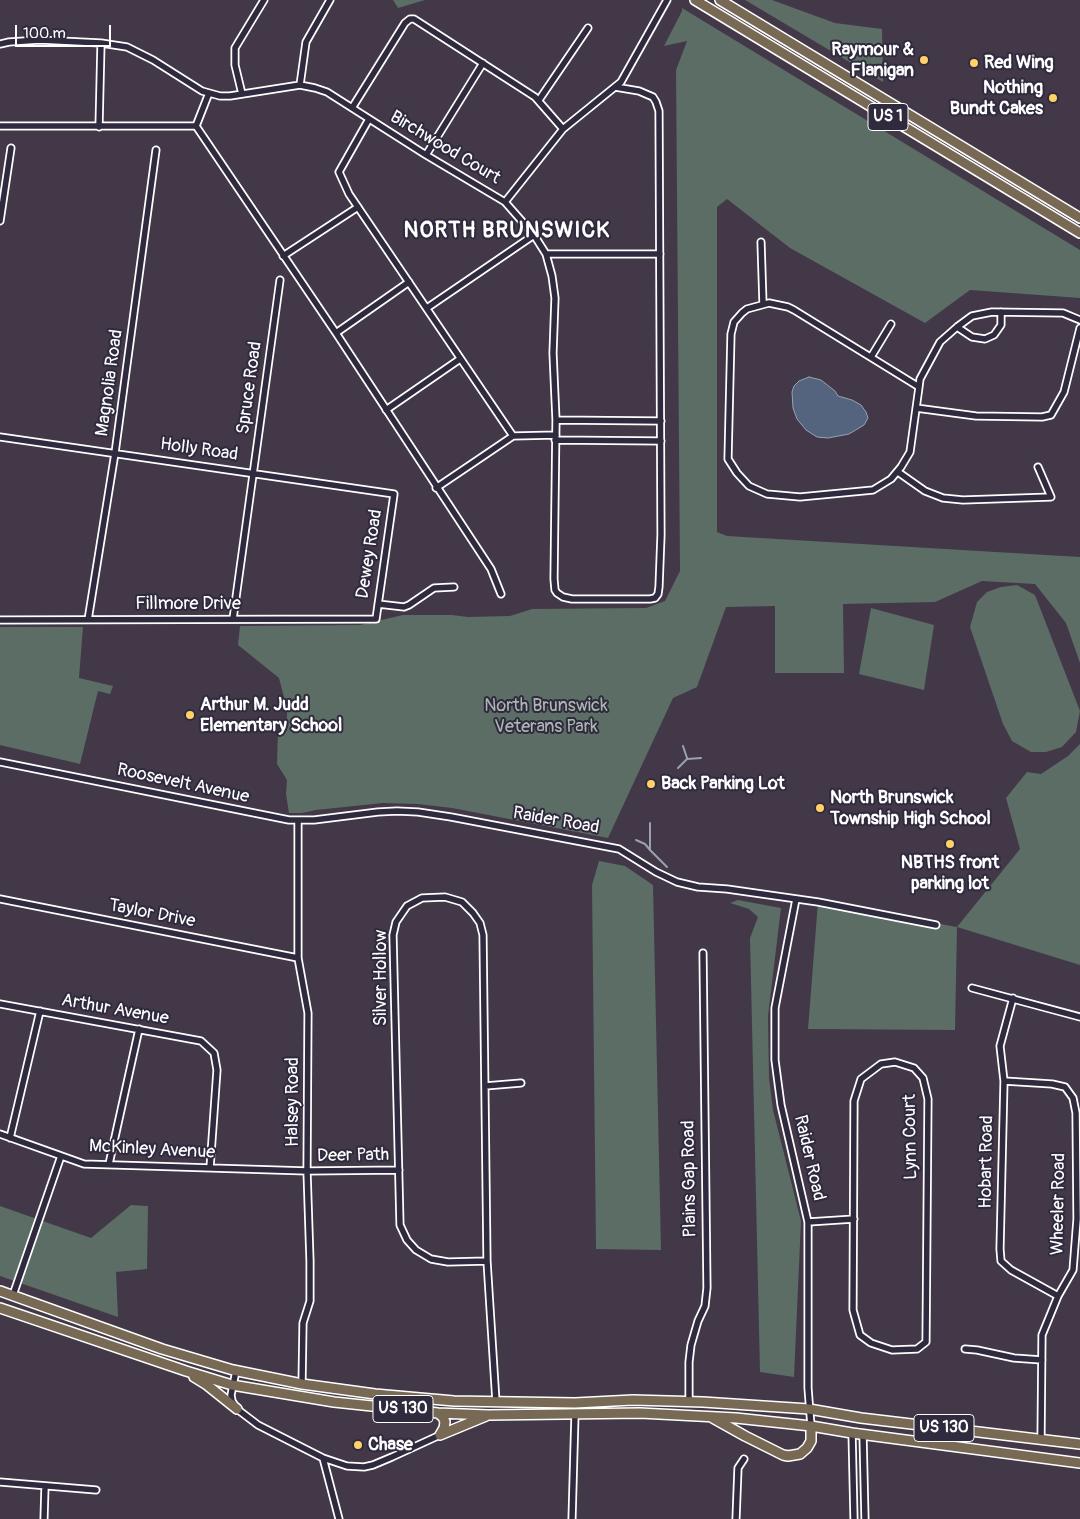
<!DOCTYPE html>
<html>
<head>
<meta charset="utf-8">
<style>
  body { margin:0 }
  #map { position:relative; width:1080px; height:1519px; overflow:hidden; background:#423848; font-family:Pangolin,sans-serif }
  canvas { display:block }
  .scale { position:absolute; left:15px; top:25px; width:96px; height:22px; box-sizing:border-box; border:2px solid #fff; border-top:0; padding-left:6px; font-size:15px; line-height:18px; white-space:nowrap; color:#fff; -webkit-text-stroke:4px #2f2a3d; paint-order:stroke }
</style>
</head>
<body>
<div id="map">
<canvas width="1080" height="1519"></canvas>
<div class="scale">100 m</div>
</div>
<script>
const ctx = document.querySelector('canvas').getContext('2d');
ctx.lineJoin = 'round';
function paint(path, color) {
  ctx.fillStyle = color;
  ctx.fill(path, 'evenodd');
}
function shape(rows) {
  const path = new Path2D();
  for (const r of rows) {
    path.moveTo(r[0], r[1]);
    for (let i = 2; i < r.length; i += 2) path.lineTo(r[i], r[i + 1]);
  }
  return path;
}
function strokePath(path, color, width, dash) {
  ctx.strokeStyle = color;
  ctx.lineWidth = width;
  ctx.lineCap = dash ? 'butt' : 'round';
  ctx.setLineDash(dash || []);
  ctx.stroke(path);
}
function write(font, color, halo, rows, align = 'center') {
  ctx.font = font + ' Pangolin,sans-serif';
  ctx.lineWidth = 4;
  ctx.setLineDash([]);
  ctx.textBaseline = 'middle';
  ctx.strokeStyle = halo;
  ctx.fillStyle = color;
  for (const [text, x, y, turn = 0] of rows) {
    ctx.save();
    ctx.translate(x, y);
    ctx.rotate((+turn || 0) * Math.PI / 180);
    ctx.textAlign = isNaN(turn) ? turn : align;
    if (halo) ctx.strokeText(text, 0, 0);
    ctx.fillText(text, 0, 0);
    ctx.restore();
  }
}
const green = shape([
  [393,0,425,0,398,8],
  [745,0,772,0,835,23,882,29,883,82],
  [682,8,1080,250,1080,298,970,290,925,323,790,248,727,199,717,207,717,532,727,536,1080,557,1080,663,1066,623,1035,584,982,581,935,602,843,604,844,673,775,673,775,606,726,607,697,687,673,698,608,838,452,808,418,804,383,803,316,810,302,813,289,813,286,794,287,780,277,764,278,731,287,731,287,709,279,678,238,645,240,626,360,625,403,615,452,615,468,617,510,616,532,609,646,608,665,601,680,571,676,70,687,41,664,46,682,11],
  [1017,585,1035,595,1080,711,1076,732,1062,747,1046,752,1031,752,1012,741,1003,724,970,627,977,602,987,592,1001,587],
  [871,608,934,625,924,690,859,674],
  [0,627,83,627,79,678,113,686,110,694,98,691,80,764,0,745],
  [1080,744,1080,965,957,927,955,1030,808,1029,818,902,957,927,1020,849,1006,798,1027,772,1041,774,1068,756],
  [599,861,625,866,653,885,661,1250,596,1249,592,885],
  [738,900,781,908,768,1016,769,1078,773,1110,801,1221,794,1377,760,1372,750,938,758,917,749,909,730,903],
  [131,1205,148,1206,147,1269,116,1272,118,1317,0,1276,0,1206,91,1238]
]);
const water = shape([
  [809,377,821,380,835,391,838,396,852,400,861,405,866,412,868,418,864,425,849,434,828,438,817,437,806,430,797,419,793,408,792,392,794,386,799,381,809,377]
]);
const stream = shape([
  [683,746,687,758],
  [678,768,687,759,701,758],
  [650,823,650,850,667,867],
  [636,840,645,844,650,850]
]);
const minor = shape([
  [0,44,9,42,40,40,101,43,127,47,153,60,202,91,220,96,230,96,300,85,315,88,327,92,426,155,505,202,534,235,546,254,552,276,555,298,553,353,556,420,554,579,555,590,557,593,563,597,572,599,650,599,655,598,658,594,659,587,661,535,659,111,656,102,653,97,639,91,615,87],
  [300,85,306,42,330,0],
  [242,94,235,65,235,48,264,0],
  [539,100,588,28],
  [352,108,405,23,410,19,414,19,535,97,563,129],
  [369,119,339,172,349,194,513,436,556,435],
  [0,126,196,126,209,93],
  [196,126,336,333,491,569,501,594],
  [99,127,101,43],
  [426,155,483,63],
  [505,202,563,129,621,82,667,0],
  [0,221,11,148],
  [761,242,763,304],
  [546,254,660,254],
  [283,256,358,207],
  [769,303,788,307,794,310,919,387,910,452,901,467,891,479,873,490,800,497,767,494,749,486,737,473,728,459,731,334,734,322,742,313,747,309,769,303],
  [427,308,534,235],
  [957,327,972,337,985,339,994,335,1001,325,1001,312],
  [336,333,409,282],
  [871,357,891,324],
  [919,387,920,379,940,342,957,327,972,316,992,312,1063,313,1080,320],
  [916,408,976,416,1042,417,1051,415,1064,392,1080,328],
  [386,410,460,359],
  [556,420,661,421],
  [0,437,394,494,376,619,0,620],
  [555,440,661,441],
  [898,472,925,491,943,498,963,500,1051,497,1038,467],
  [436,488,513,436],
  [378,604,404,607,409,605,434,588,454,587],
  [233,619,280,280],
  [88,620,115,453,156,150],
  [0,762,289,820,314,820,378,812,397,811,418,812,451,817,619,849,656,872,677,882,698,887,727,889,818,902,936,925],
  [298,821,298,958,308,1013,307,1171,310,1261,310,1301,303,1323,302,1384],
  [0,899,298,958],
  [796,899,775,1008,775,1060,781,1105,808,1222,808,1388,811,1426],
  [972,988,1080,1017],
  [1013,998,1000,1046,1004,1081,1000,1249,1001,1261,1011,1270,1058,1296],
  [0,1004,201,1041,214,1053,217,1070,210,1168],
  [895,1062,914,1068,923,1078,928,1099,926,1342,917,1349,892,1350,871,1343,860,1335,853,1310,854,1101,861,1079,881,1064,895,1062],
  [1004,1081,1052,1084,1065,1087,1073,1098,1076,1113,1077,1219,1073,1270,1058,1296,1042,1335,1041,1440],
  [485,1086,521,1083],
  [0,1134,84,1164,307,1171,399,1170],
  [10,1138,40,1011],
  [109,1164,139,1029],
  [808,1222,854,1219],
  [487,1261,448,1262,431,1259,416,1250,407,1240,400,1225,393,935,396,922,407,906,422,898,445,897,462,902,473,913,480,923,483,935,487,1261,496,1402],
  [13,1295,61,1156],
  [965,1349,977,1350,1014,1358,1042,1360],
  [236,1371,231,1395,232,1401,237,1409,258,1425,323,1458,347,1466,364,1467,373,1465,392,1457,440,1435],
  [689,1402,689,1362,691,1345,698,1321,705,1306,707,1288,703,953],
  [852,1433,854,1519],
  [863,1435,865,1519],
  [323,1458,339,1519],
  [0,1482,96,1490],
  [44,1519,45,1486],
  [572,1519,575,1414],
  [736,1519,738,1468,744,1459]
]);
const trunk = shape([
  [695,0,1080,233],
  [720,0,1080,218],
  [0,1291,162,1349,233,1370,302,1384,375,1394,454,1401,575,1403,633,1400,703,1402,809,1409,861,1418,1080,1444],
  [0,1308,186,1371,232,1385,334,1402,438,1413,488,1415,640,1413,736,1418,811,1426,852,1433,1080,1463],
  [194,1377,207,1385,237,1409],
  [438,1413,443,1417,445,1422,444,1428,440,1435],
  [711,1417,745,1436,783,1455,788,1456,800,1454,807,1448,811,1441,811,1426],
  [440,1435,486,1416]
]);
const markers = [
  [924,60,5,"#ffd166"],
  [974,63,5,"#ffd166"],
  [1053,98,5,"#ffd166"],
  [190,715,5,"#ffd166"],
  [651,784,5,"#ffd166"],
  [820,808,5,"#ffd166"],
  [950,844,5,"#ffd166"],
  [358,1445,5,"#ffd166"]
];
const shields = [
  [888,117,40],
  [403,1409,60],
  [944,1428,60]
];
const shieldNames = [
  ["US 1",888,117],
  ["US 130",403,1409],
  ["US 130",944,1428]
];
const poiNames = [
  ["Raymour &",914,50,"right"],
  ["Flanigan",914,71,"right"],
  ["Red Wing",984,63],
  ["Nothing",1043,88,"right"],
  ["Bundt Cakes",1043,109,"right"],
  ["Arthur M. Judd",200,705],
  ["Elementary School",200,726],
  ["Back Parking Lot",661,784],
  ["North Brunswick",830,798],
  ["Township High School",830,819],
  ["NBTHS front",950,863,"center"],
  ["parking lot",950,884,"center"],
  ["Chase",368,1445]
];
const streetNames = [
  ["Birchwood Court",445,148,31],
  ["Magnolia Road",110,383,-82],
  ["Spruce Road",250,388,-82],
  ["Holly Road",199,450,8],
  ["Dewey Road",370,554,-81],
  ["Fillmore Drive",188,604],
  ["Roosevelt Avenue",183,784,12],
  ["Raider Road",556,821,10],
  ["Taylor Drive",152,914,11],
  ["Silver Hollow",381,978,-90],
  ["Arthur Avenue",115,1010,10],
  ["Halsey Road",293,1102,-90],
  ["Lynn Court",911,1137,-91],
  ["McKinley Avenue",152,1150,3],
  ["Deer Path",353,1156,-1],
  ["Raider Road",809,1158,77],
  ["Hobart Road",987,1162,-89],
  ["Plains Gap Road",690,1179,-91],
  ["Wheeler Road",1059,1204,-89]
];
const parkNames = [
  ["North Brunswick",546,706],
  ["Veterans Park",546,727]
];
const districtNames = [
  ["NORTH BRUNSWICK",507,231]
];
paint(green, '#5b6d65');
paint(water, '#54647e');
strokePath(water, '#98a2b2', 1);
strokePath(stream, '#98a2b2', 2);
strokePath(minor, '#fff', 9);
strokePath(trunk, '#fff', 12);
strokePath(minor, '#2f2a3d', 5.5);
strokePath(trunk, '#776954', 9);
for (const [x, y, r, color] of markers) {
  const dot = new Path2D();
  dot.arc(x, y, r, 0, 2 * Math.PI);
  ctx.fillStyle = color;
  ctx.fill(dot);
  strokePath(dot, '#2f2a3d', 2);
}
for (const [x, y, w] of shields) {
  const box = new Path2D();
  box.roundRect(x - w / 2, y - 13.5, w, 27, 4);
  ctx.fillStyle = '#2f2a3d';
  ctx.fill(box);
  strokePath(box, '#fff', 1);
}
write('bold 16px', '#fff', null, shieldNames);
write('bold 18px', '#fff', '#2f2a3d', poiNames, 'left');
write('18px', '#fff', '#2f2a3d', streetNames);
write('18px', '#adb6b2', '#2f2a3d', parkNames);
ctx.letterSpacing = '1px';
write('bold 22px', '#fff', '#2f2a3d', districtNames);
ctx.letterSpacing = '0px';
</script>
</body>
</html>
